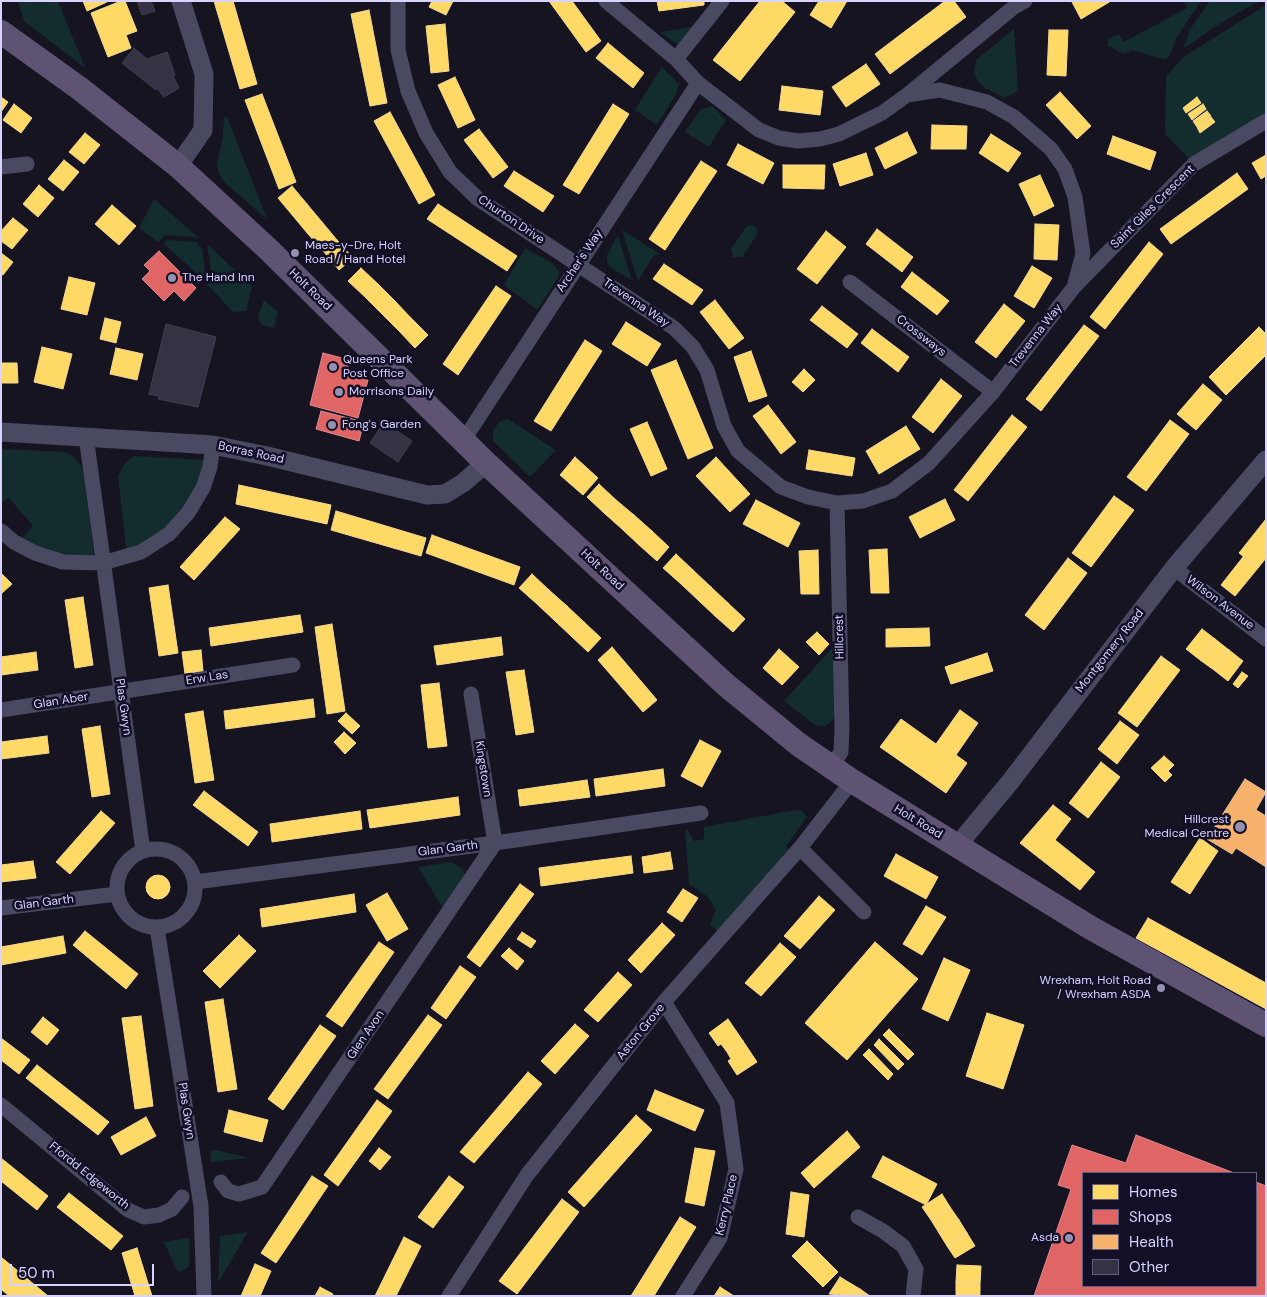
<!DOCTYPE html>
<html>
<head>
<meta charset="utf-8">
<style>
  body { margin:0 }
  #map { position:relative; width:1267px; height:1297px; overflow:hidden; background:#161421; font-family:"DM Sans",sans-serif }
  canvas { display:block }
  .frame { position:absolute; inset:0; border:2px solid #d9d4ff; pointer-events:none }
  .legend { position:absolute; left:1082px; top:1172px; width:175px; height:115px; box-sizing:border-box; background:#130f26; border:1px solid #625e7d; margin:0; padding:6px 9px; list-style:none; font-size:15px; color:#d9d4ff }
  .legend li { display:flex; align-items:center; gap:10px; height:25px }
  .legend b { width:25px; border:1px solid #625e7d }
  .scale { position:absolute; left:10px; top:1264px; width:144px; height:22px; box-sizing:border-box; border:2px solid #d9d4ff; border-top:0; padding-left:6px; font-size:15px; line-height:18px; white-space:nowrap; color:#d9d4ff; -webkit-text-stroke:4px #130f26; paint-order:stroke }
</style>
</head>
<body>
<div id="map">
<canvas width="1267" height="1297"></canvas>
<div class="frame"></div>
<ul class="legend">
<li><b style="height:14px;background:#ffd966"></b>Homes</li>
<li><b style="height:14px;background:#e06666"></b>Shops</li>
<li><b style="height:14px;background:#f6b26b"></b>Health</li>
<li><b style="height:14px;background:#343243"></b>Other</li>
</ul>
<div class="scale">50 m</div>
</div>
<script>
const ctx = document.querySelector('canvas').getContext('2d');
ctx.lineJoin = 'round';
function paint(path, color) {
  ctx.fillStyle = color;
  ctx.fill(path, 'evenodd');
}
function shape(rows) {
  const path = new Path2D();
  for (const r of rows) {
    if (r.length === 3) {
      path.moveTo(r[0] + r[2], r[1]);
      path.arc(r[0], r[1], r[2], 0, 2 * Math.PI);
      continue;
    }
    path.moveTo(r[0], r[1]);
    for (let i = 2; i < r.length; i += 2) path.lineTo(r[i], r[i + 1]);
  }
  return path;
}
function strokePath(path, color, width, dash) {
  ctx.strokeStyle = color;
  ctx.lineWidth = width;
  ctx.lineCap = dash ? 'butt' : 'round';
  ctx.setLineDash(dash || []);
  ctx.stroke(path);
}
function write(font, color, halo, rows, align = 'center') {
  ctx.font = font + ' "DM Sans",sans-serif';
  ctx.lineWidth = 5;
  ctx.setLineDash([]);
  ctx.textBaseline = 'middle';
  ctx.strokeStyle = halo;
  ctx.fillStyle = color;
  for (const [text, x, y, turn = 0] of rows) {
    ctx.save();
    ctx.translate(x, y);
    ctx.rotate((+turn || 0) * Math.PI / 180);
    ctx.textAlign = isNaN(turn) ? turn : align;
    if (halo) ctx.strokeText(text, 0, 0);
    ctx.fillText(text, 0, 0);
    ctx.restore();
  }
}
const green = shape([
  [18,1,58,1,85,68,24,21],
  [1184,1,1201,1,1177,37,1169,57,1164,59,1158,58,1133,50,1124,54,1108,46,1108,39,1119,34,1124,42,1187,8],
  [1210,1,1259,1,1219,24,1183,49,1190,29],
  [1266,5,1266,121,1194,164,1165,134,1166,77,1182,58],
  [697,26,682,44,675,43,660,32],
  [1014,29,1018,91,1005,98,986,89,978,82,974,71,976,60],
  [662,67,679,84,675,96,657,125,635,110],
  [712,106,726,120,709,147,685,132,701,109],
  [224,116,228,119,267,219,223,181,219,173,217,165,223,134],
  [154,199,199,238,165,235,158,242,139,228],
  [753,225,757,229,757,235,742,257,733,257,731,249,746,227],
  [622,230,660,254,654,255,638,281],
  [618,235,632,281,609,266,607,261,607,255],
  [167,240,196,242,202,249,206,276,203,279,164,244],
  [207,244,252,286,246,311,233,312,206,283,212,277],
  [525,248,552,263,559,271,558,278,537,310,504,285],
  [264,300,278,312,274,328,261,325,258,317],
  [508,419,556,450,530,477,493,441,493,431,499,422],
  [1,449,65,452,73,456,80,464,84,475,95,564,64,560,22,538,33,526,9,498,1,503],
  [134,456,206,460,202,488,167,531,139,546,126,548,118,476,124,464],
  [834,646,835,714,833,720,825,726,815,725,784,701],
  [795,810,802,811,807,817,786,846,793,856,787,866,763,878,721,935,710,924,716,910,708,897,689,884,685,831,688,830,694,841,704,839,704,827],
  [451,862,463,869,465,876,445,912,418,867],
  [216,1150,249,1158,211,1162,211,1151],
  [248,1232,218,1283,220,1236],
  [189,1238,189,1267,178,1273,164,1242]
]);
const homes = shape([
  [83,1,107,1,107,2,87,11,83,1],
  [121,1,125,1,137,31,126,35,131,48,108,57,91,13,121,1],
  [214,1,233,1,257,84,240,89,214,1],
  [432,1,453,1,446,15,429,7,432,1],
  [549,1,572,1,601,41,586,52,549,1],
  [657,1,704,1,704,5,659,11,657,1],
  [760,1,782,1,795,12,740,81,713,60,760,1],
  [819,1,847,1,831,28,810,15,819,1],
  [945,1,954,1,966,17,890,74,875,54,945,1],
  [1073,1,1111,1,1081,19,1072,2,1073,1],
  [369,10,387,103,370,106,351,14,369,10],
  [445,24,449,71,431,73,426,26,445,24],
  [1049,30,1068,30,1066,76,1047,75,1049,30],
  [608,43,644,73,633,88,596,58,608,43],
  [866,64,880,84,846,107,832,87,866,64],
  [455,77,475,120,458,128,438,85,455,77],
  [782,86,823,91,820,115,779,110,782,86],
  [1060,92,1091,126,1077,139,1046,105,1060,92],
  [262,94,296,182,279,189,245,100,262,94],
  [1,97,8,102,1,112,1,97],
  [1197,97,1201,103,1186,113,1183,108,1197,97],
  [14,104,32,118,21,133,3,120,14,104],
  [613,104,629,114,579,194,563,185,613,104],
  [1203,104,1206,109,1192,120,1188,114,1203,104],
  [1207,111,1211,116,1197,127,1193,121,1207,111],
  [390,112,435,195,419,204,374,121,390,112],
  [1211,117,1215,122,1200,133,1197,127,1211,117],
  [932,125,967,126,966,149,931,149,932,125],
  [479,129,508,167,493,178,464,140,479,129],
  [907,132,917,153,885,169,875,148,907,132],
  [85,133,100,145,84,164,69,152,85,133],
  [991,134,1021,153,1008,172,979,153,991,134],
  [1113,136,1156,152,1150,170,1107,154,1113,136],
  [738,144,774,163,763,184,727,165,738,144],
  [866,153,873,175,840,186,833,164,866,153],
  [1266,155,1266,176,1261,179,1252,163,1266,155],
  [64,160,79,172,63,191,48,179,64,160],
  [701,161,717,171,665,250,649,239,701,161],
  [783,165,825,165,824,189,783,188,783,165],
  [514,171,554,196,543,212,504,186,514,171],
  [1237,173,1248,189,1171,244,1160,229,1237,173],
  [1040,175,1054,206,1034,216,1019,184,1040,175],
  [39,185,54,198,38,217,23,204,39,185],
  [292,186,307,204,293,216,278,198,292,186],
  [307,204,322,222,308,234,293,216,307,204],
  [438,204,517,256,507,271,427,219,438,204],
  [112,205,136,226,119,245,95,224,112,205],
  [13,218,28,230,12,249,1,241,1,231,13,218],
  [322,222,337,240,324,252,308,234,322,222],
  [1035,224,1059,225,1057,260,1034,259,1035,224],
  [877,229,913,257,902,272,866,244,877,229],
  [826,231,846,247,817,284,797,269,826,231],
  [337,240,353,258,339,270,324,252,337,240],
  [1149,242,1163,254,1105,329,1090,317,1149,242],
  [1,253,13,262,3,275,1,274,1,253],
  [664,264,703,290,692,305,653,279,664,264],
  [1032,266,1052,278,1034,308,1014,296,1032,266],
  [361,268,378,284,365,297,348,281,361,268],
  [912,272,949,301,937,315,901,287,912,272],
  [69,277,95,283,87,315,61,309,69,277],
  [378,284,395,301,382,314,365,297,378,284],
  [496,286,511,296,458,375,443,364,496,286],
  [715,300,744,338,729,349,700,312,715,300],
  [395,301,411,318,399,331,382,314,395,301],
  [1004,304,1025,321,996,358,975,342,1004,304],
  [822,306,858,334,847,348,810,320,822,306],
  [105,318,121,322,116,343,100,339,105,318],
  [411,318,428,335,415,348,399,331,411,318],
  [626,322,661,344,647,366,612,344,626,322],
  [1084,325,1099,336,1041,411,1026,399,1084,325],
  [1259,327,1266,334,1266,355,1226,395,1209,377,1259,327],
  [872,329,909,357,898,372,861,343,872,329],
  [585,340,602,351,551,431,534,421,585,340],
  [42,347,72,354,63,389,34,382,42,347],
  [116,348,143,354,137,380,110,374,116,348],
  [751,351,767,396,749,402,734,357,751,351],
  [676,360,713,448,688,459,651,370,676,360],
  [1,363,17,363,18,383,1,383,1,363],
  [804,369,815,380,803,392,792,382,804,369],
  [941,379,962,396,933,433,912,417,941,379],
  [1203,384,1222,400,1196,430,1177,414,1203,384],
  [768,405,796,442,781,454,753,416,768,405],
  [1012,415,1027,427,968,501,954,490,1012,415],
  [1170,420,1189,434,1146,491,1127,477,1170,420],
  [647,422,667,469,651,476,630,429,647,422],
  [906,426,920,449,879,474,866,451,906,426],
  [809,450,855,458,852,476,806,469,809,450],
  [575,457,598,478,583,495,560,475,575,457],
  [716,457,750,494,730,512,696,476,716,457],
  [599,484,616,500,604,513,587,497,599,484],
  [239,485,331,505,327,524,236,504,239,485],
  [1114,496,1134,510,1091,567,1072,553,1114,496],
  [945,499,955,520,920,538,909,517,945,499],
  [616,500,634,515,622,529,604,513,616,500],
  [756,500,800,523,788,547,743,524,756,500],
  [336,511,426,538,421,556,331,530,336,511],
  [634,515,652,531,639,545,622,529,634,515],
  [225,517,240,529,194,580,180,567,225,517],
  [1266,519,1266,558,1258,568,1239,553,1266,519],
  [652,531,669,547,657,561,639,545,652,531],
  [432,535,520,567,514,585,426,553,432,535],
  [887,549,889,593,871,593,869,550,887,549],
  [818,550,819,594,801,594,799,551,818,550],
  [676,554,693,570,681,584,663,568,676,554],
  [1243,557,1258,568,1235,596,1221,585,1243,557],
  [1068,558,1087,573,1044,630,1025,615,1068,558],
  [693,570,711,587,698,600,681,584,693,570],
  [1,573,12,584,1,594,1,573],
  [532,574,549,590,537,604,519,588,532,574],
  [168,585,178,653,159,656,149,588,168,585],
  [711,587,728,603,715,616,698,600,711,587],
  [549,590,567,606,554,620,537,604,549,590],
  [83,597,93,665,75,668,65,600,83,597],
  [728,603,745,619,733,632,715,616,728,603],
  [567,606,584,622,571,636,554,620,567,606],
  [300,615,303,632,211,646,209,628,300,615],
  [584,622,601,638,588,652,571,636,584,622],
  [332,624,345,711,327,714,315,627,332,624],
  [929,628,930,646,886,647,886,629,929,628],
  [1202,629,1215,639,1200,660,1186,649,1202,629],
  [817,632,829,644,819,655,806,642,817,632],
  [501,637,503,655,437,665,434,646,501,637],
  [1215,639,1229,650,1214,670,1200,660,1215,639],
  [612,647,657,700,643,712,598,660,612,647],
  [779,649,799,667,782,685,763,668,779,649],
  [201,650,203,671,185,674,182,652,201,650],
  [1229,650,1243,661,1228,681,1214,670,1229,650],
  [36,652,38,670,1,675,1,657,36,652],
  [987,653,993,671,951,684,945,667,987,653],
  [1161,656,1180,670,1137,727,1118,713,1161,656],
  [524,670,534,732,516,735,506,672,524,670],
  [1242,672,1248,676,1238,688,1233,684,1242,672],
  [439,683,447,746,428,748,421,685,439,683],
  [313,699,315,717,226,729,224,711,313,699],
  [960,710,978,723,956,755,967,763,946,793,880,747,901,719,936,744,960,710],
  [203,711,214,780,195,783,185,714,203,711],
  [346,713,360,726,352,734,338,721,346,713],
  [1120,721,1139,735,1117,764,1098,749,1120,721],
  [100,726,110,794,92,797,82,729,100,726],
  [344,732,356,743,345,754,334,742,344,732],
  [47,736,49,753,1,759,1,742,47,736],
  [700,740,721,751,702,787,681,776,700,740],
  [1164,756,1174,765,1168,771,1172,775,1165,782,1151,768,1164,756],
  [1101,762,1120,777,1088,818,1069,803,1101,762],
  [663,769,665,786,596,796,594,779,663,769],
  [587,780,590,797,520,806,518,790,587,780],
  [204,791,258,832,248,846,193,805,204,791],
  [458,797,460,815,370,828,367,810,458,797],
  [1053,805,1071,819,1055,840,1095,872,1080,890,1020,843,1053,805],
  [101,811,115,823,70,874,56,862,101,811],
  [360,811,362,829,272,842,270,824,360,811],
  [1200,838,1218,851,1190,894,1171,882,1200,838],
  [670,852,673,869,644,873,642,857,670,852],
  [896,854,938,877,926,899,884,876,896,854],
  [631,856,633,873,541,886,539,868,631,856],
  [33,861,36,878,1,882,1,865,33,861],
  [158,887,12],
  [520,884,534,894,480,967,467,957,520,884],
  [683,889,698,898,682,922,667,912,683,889],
  [387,893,408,929,387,941,366,905,387,893],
  [354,894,356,912,262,927,260,909,354,894],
  [819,896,835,910,800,949,784,936,819,896],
  [926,906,946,917,922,955,903,944,926,906],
  [1148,918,1266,983,1266,1009,1136,938,1148,918],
  [662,923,675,935,641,973,628,960,662,923],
  [85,931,138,974,126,989,73,945,85,931],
  [522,932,536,941,531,948,517,939,522,932],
  [239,935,256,951,220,988,203,971,239,935],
  [63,936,66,953,1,965,1,947,63,936],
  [379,942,394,952,342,1027,326,1016,379,942],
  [875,942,918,979,847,1060,805,1023,875,942],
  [780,943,796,957,761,996,745,983,780,943],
  [509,948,524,961,517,970,501,956,509,948],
  [944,958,970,970,948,1021,922,1009,944,958],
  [460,966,476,977,446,1019,431,1008,460,966],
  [618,972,632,985,598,1022,584,1010,618,972],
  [223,999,237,1089,218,1092,205,1002,223,999],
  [987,1013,1024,1025,1003,1089,966,1076,987,1013],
  [428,1015,442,1025,388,1099,374,1089,428,1015],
  [141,1016,153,1106,135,1109,122,1018,141,1016],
  [43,1017,59,1030,47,1045,31,1032,43,1017],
  [728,1019,743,1041,727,1052,721,1044,718,1046,709,1033,728,1019],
  [575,1024,589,1036,555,1074,541,1061,575,1024],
  [320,1025,336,1036,283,1110,268,1099,320,1025],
  [889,1029,914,1054,908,1060,883,1035,889,1029],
  [1,1038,30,1060,19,1074,1,1060,1,1038],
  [879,1039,904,1064,898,1070,874,1045,879,1039],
  [743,1041,757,1062,737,1075,728,1061,731,1059,727,1052,743,1041],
  [869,1049,893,1074,888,1080,863,1055,869,1049],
  [37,1065,109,1122,98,1135,26,1078,37,1065],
  [528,1072,542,1084,474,1163,460,1152,528,1072],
  [655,1090,704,1110,695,1131,647,1110,655,1090],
  [377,1100,392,1111,338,1186,324,1175,377,1100],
  [229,1110,268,1120,262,1142,224,1132,229,1110],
  [636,1115,652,1130,584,1207,568,1192,636,1115],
  [146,1117,156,1136,121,1155,111,1137,146,1117],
  [847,1131,860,1147,814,1188,801,1173,847,1131],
  [379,1148,391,1157,380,1170,369,1161,379,1148],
  [695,1148,715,1151,704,1206,685,1202,695,1148],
  [883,1156,937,1184,926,1205,872,1177,883,1156],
  [1,1158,48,1196,37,1210,1,1181,1,1158],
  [312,1176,328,1186,276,1263,261,1253,312,1176],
  [449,1176,464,1187,433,1228,418,1217,449,1176],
  [791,1192,809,1195,804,1237,786,1234,791,1192],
  [69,1193,123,1236,111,1250,57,1207,69,1193],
  [942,1194,950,1207,931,1220,922,1207,942,1194],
  [562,1199,579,1212,517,1294,499,1281,562,1199],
  [950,1207,959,1220,939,1233,931,1220,950,1207],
  [680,1217,696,1227,654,1296,631,1296,680,1217],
  [959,1220,967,1233,947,1246,939,1233,959,1220],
  [967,1233,975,1246,955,1258,947,1246,967,1233],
  [404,1237,421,1246,396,1296,375,1296,404,1237],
  [807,1241,838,1272,823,1287,792,1256,807,1241],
  [137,1248,152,1296,135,1296,122,1253,137,1248],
  [1,1257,18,1271,2,1290,1,1289,1,1257],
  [255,1264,271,1271,260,1296,241,1296,255,1264],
  [957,1265,981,1266,980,1284,956,1282,957,1265],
  [18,1271,36,1286,28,1296,9,1296,2,1290,18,1271],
  [840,1277,860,1289,856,1296,829,1294,840,1277],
  [956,1282,980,1284,980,1296,956,1296,956,1282],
  [36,1286,48,1296,28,1296,36,1286],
  [320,1287,333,1294,332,1296,315,1296,320,1287],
  [720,1287,734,1296,714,1296,720,1287],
  [860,1289,870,1296,856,1296,860,1289]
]);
const shops = shape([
  [159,251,196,288,184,301,174,291,164,301,142,279,150,271,144,265,159,251],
  [323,353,350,360,346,374,368,380,358,418,310,405,323,353],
  [321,411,364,422,359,441,316,429,321,411],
  [1136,1135,1234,1173,1083,1173,1083,1286,1256,1286,1256,1182,1266,1186,1266,1296,1034,1296,1071,1189,1058,1185,1072,1145,1126,1163,1136,1135]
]);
const health = shape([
  [1245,779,1266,792,1256,810,1266,816,1266,867,1236,848,1232,854,1207,839,1245,779]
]);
const building = shape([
  [137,1,151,1,155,11,142,15,137,1],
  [134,48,147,59,167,52,175,75,173,76,179,88,164,97,157,88,156,90,122,63,134,48],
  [166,324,216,337,198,407,158,399,159,396,149,394,166,324],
  [384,422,412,441,398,462,370,443,384,422]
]);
const minor = shape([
  [398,1,398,50,408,91,426,133,450,172,478,199,674,328,693,347,707,370,724,426,738,451,781,487,808,497,837,503,863,501,892,491,929,463,993,392,1074,287,1083,254,1075,197,1065,169,1051,149,1014,117,987,102,940,90,907,95,882,113,839,134,820,139,798,141,779,138,759,130,698,83,676,59,606,1],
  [676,59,722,1],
  [907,95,1014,7,1025,1],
  [1,167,27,164],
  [850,282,993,392],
  [1075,286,1194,164,1266,121],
  [86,436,143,851],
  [463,441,698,83],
  [1,531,14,542,35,553,63,562,103,563,141,552,169,534,188,513,203,488,210,467,213,445],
  [1174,568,1266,639],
  [1,710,293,665],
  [831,768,841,752,842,728,837,503],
  [800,848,864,912],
  [156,888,39],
  [195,882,495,843,701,813],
  [1,908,117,894],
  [157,928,201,1206,204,1296],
  [664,1002,727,1103,736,1169,720,1238,683,1296],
  [1,1105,128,1210,144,1217,159,1215,172,1209,182,1197],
  [221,1182,228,1191,239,1194,262,1187,495,843,471,694],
  [858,1217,883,1231,903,1246,916,1269,913,1296],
  [449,1296,527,1175,664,1002,800,848,852,781]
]);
const tertiary = shape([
  [178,166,203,130,204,74,181,1],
  [1,432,213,445,267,456,427,495,445,494,463,483,486,463],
  [957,846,1010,782,1174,568,1266,460]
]);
const primary = shape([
  [1,32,79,88,178,166,268,249,486,463,726,685,798,744,852,781,1091,928,1266,1025]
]);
const markers = [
  [295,253,5,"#9591b1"],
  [172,278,5,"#9591b1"],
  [333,367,5,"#9591b1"],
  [339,392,5,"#9591b1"],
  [332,425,5,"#9591b1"],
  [1240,827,6,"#9591b1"],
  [1161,988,5,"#9591b1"],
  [1069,1238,5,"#9591b1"]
];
const streetNames = [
  ["Saint Giles Crescent",1153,207,-45],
  ["Churton Drive",511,220,34],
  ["Archer's Way",580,261,-56],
  ["Holt Road",310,290,44],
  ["Trevenna Way",636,303,34],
  ["Crossways",921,336,38],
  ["Trevenna Way",1036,336,-52],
  ["Borras Road",251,453,12],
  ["Holt Road",602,570,43],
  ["Wilson Avenue",1220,603,37],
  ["Hillcrest",840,637,-91],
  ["Montgomery Road",1110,651,-52],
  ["Erw Las",207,678,-9],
  ["Glan Aber",61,701,-9],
  ["Plas Gwyn",123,707,82],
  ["Kingstown",483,769,81],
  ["Holt Road",918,822,31],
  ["Glan Garth",448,849,-7],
  ["Glan Garth",44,903,-7],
  ["Aston Grove",641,1032,-51],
  ["Glen Avon",366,1035,-56],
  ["Plas Gwyn",186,1111,81],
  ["Ffordd Edgeworth",89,1176,39],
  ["Kerry Place",727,1205,-77]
];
const poiNames = [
  ["Maes-y-Dre, Holt",305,246],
  ["Road / Hand Hotel",305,260],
  ["The Hand Inn",182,278],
  ["Queens Park",343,360],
  ["Post Office",343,374],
  ["Morrisons Daily",349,392],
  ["Fong's Garden",342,425],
  ["Hillcrest",1229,820,"right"],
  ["Medical Centre",1229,834,"right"],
  ["Wrexham, Holt Road",1151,981,"right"],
  ["/ Wrexham ASDA",1151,995,"right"],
  ["Asda",1059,1238,"right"]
];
paint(green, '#132c2d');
paint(homes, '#ffd966');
strokePath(homes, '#f4d894', 1);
paint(shops, '#e06666');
strokePath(shops, '#de8794', 1);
paint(health, '#f6b26b');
strokePath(health, '#edbc97', 1);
paint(building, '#343243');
strokePath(building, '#433f54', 1);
strokePath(minor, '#4a4962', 15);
strokePath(tertiary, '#4a4962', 19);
strokePath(primary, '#5e5373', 24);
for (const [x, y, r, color] of markers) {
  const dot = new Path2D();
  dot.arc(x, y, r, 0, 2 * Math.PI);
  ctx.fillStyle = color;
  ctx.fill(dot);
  strokePath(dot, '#130f26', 2);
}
write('12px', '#d9d4ff', '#130f26', streetNames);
write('12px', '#d9d4ff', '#130f26', poiNames, 'left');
</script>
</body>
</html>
